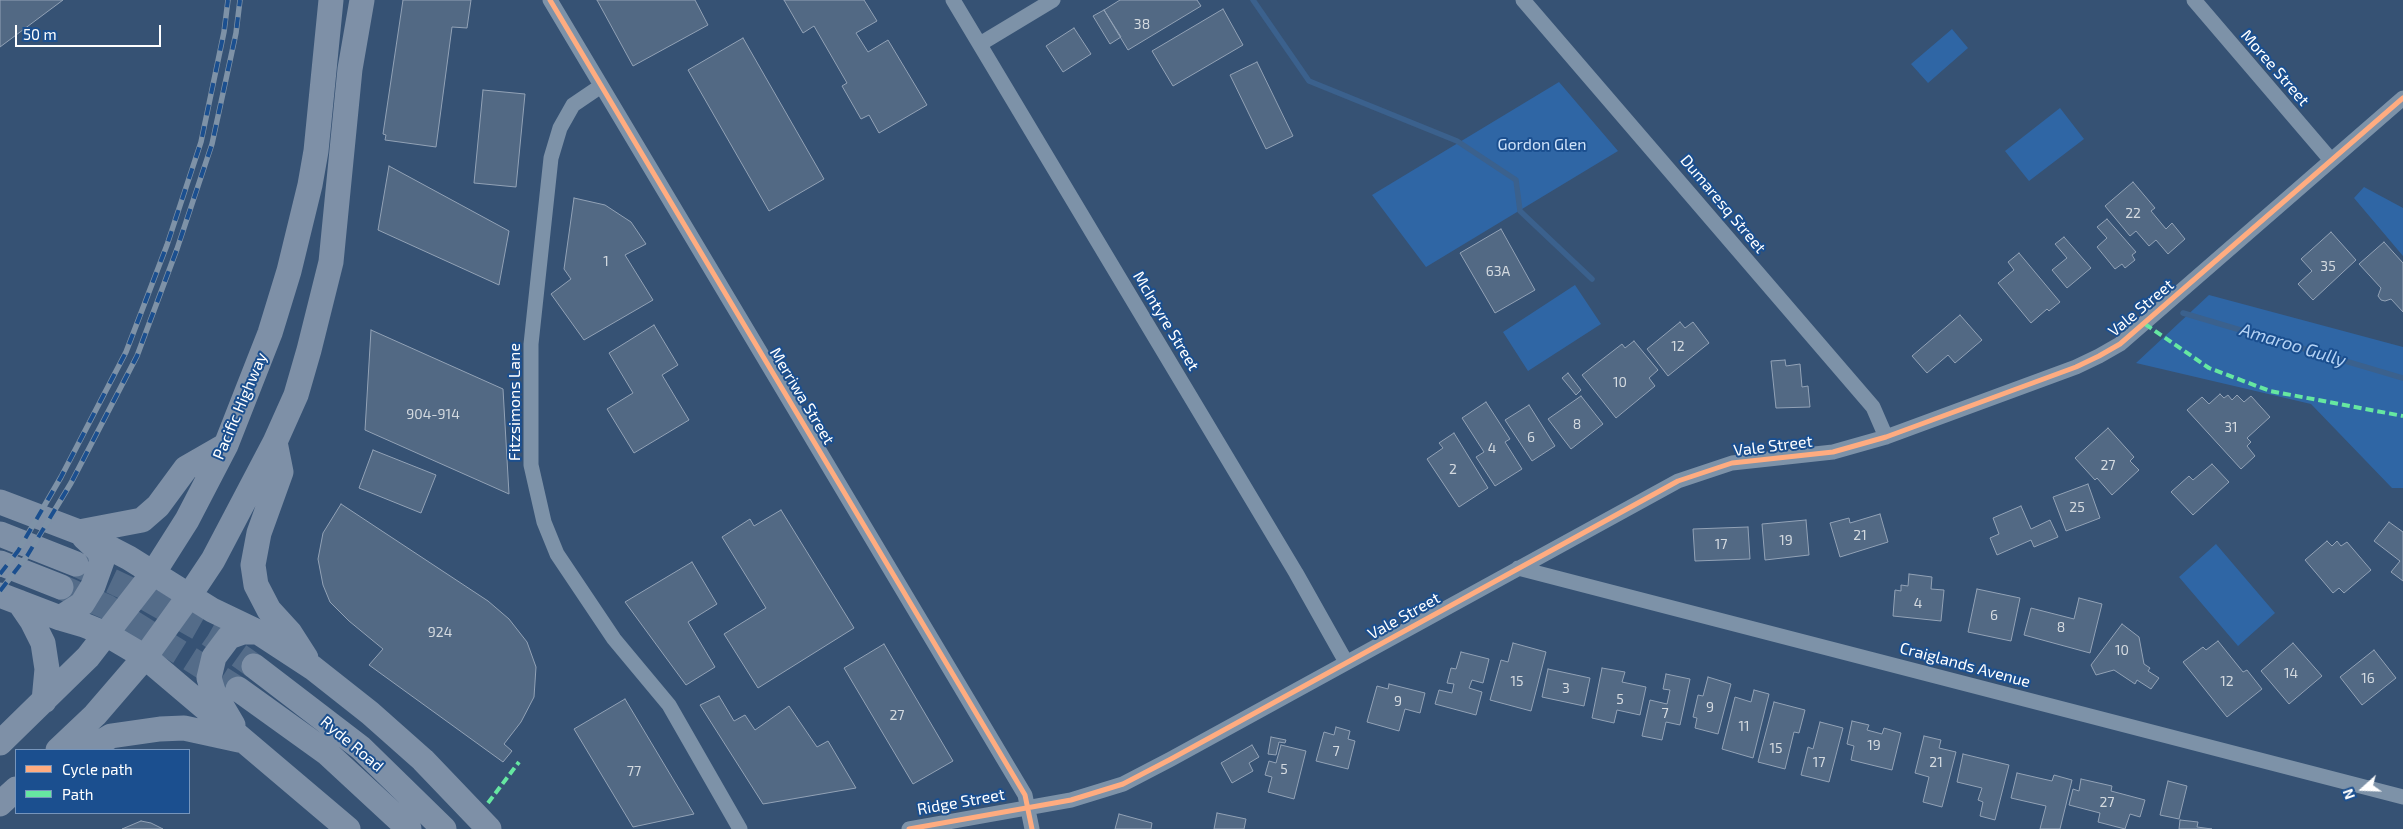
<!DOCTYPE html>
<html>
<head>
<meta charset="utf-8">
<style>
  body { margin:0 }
  #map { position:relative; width:2403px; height:829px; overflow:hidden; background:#365274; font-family:"Exo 2",sans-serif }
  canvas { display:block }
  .legend { position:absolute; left:15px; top:749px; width:175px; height:65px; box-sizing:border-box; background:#1b4f8f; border:1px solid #7695bc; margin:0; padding:6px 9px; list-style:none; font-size:15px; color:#fff }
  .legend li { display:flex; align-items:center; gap:10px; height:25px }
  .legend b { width:25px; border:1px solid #7695bc }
  .north { position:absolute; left:2338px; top:764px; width:50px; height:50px; -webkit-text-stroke:4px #1b4f8f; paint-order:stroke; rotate:250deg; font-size:14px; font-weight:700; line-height:20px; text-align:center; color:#fff }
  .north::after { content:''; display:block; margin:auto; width:18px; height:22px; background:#fff; clip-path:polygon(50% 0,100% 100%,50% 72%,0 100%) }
  .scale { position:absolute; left:15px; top:25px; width:146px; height:22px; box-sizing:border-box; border:2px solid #fff; border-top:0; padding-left:6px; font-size:15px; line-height:18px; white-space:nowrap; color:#fff; -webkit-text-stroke:4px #1b4f8f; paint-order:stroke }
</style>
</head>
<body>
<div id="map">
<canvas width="2403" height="829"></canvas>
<ul class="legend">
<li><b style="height:6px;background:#ffac80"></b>Cycle path</li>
<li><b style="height:6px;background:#66e7a1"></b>Path</li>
</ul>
<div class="north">N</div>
<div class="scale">50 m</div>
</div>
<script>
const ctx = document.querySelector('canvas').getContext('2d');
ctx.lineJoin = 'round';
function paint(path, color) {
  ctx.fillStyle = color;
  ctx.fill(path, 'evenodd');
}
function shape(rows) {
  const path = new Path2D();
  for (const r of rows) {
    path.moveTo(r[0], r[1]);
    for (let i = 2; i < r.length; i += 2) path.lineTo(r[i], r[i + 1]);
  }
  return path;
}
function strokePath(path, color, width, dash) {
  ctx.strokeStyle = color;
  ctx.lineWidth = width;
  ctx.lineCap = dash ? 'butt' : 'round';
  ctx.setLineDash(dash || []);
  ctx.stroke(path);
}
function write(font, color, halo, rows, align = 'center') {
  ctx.font = font + ' "Exo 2",sans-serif';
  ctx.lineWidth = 4;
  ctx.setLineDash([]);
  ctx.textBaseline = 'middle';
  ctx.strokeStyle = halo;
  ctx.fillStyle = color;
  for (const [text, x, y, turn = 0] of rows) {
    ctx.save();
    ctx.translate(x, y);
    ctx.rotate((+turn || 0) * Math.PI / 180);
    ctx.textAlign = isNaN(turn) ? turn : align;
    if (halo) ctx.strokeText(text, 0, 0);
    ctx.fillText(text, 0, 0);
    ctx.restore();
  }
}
const green = shape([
  [1952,29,1968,48,1928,83,1911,64],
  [1559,82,1618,151,1426,267,1372,195],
  [2060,108,2084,139,2029,181,2005,151],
  [2364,187,2403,208,2403,256,2354,198],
  [1575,285,1601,324,1528,371,1503,332],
  [2209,295,2403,347,2403,488,2392,488,2311,404,2136,363],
  [2216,544,2275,613,2238,646,2179,577]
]);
const stream = shape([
  [1253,0,1309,81,1457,141,1516,180,1520,211,1592,279],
  [2183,313,2403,378]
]);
const building = shape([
  [0,0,63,0,0,47,0,0],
  [403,0,471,0,467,28,452,27,436,147,385,140,386,135,383,134,403,0],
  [597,0,695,0,708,25,633,66,597,0],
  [784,0,864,0,877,21,856,33,868,52,888,40,927,105,879,133,869,115,861,119,842,86,847,83,814,26,803,33,784,0],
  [1120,0,1197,0,1201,6,1128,50,1104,10,1120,0],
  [1223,9,1243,45,1173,86,1152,51,1223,9],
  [1104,10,1121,37,1110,44,1093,16,1104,10],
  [1074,28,1091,54,1063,72,1046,46,1074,28],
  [743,38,824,179,769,211,688,70,743,38],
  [1257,62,1293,136,1266,149,1230,75,1257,62],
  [483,90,525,94,516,187,474,183,483,90],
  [389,166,509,231,499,285,378,230,389,166],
  [2133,182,2155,208,2151,211,2166,229,2172,223,2185,239,2168,254,2156,240,2149,246,2136,231,2130,236,2105,206,2133,182],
  [574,198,605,205,631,222,646,244,625,255,653,300,584,340,551,294,571,279,564,269,574,198],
  [2107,219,2136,252,2132,255,2135,260,2125,268,2122,264,2115,269,2097,247,2107,238,2097,227,2107,219],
  [1501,229,1535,290,1495,313,1460,253,1501,229],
  [2331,232,2356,260,2313,300,2298,284,2312,271,2301,259,2331,232],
  [2064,237,2091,268,2067,288,2052,270,2067,258,2055,244,2064,237],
  [2384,242,2403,263,2403,312,2391,299,2385,301,2381,300,2378,296,2381,288,2359,264,2384,242],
  [2019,253,2060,302,2049,311,2047,309,2031,323,1998,283,2014,270,2008,262,2019,253],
  [1960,315,1982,340,1955,363,1948,355,1927,373,1912,356,1960,315],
  [1680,322,1685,328,1693,322,1709,343,1668,376,1647,349,1680,322],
  [654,325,678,365,662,375,689,420,634,453,607,409,633,393,609,353,654,325],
  [371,330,503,389,509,494,365,430,371,330],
  [1634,341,1658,370,1649,378,1655,386,1616,418,1582,375,1622,344,1625,348,1634,341],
  [1785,360,1786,366,1800,364,1802,387,1808,386,1810,407,1776,408,1771,361,1785,360],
  [1568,373,1581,390,1576,395,1562,378,1568,373],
  [2220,394,2224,398,2228,395,2232,400,2237,395,2244,402,2251,396,2270,417,2247,438,2251,442,2247,446,2255,456,2241,469,2187,410,2202,397,2209,404,2220,394],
  [1581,396,1603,424,1571,449,1548,419,1581,396],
  [1486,402,1510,439,1505,442,1522,469,1495,486,1476,457,1484,452,1462,418,1486,402],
  [1529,405,1555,446,1532,461,1505,420,1529,405],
  [2108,428,2134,457,2130,461,2139,470,2112,495,2097,478,2095,480,2075,458,2108,428],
  [1454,433,1488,488,1459,507,1427,459,1443,448,1439,443,1454,433],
  [373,450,436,475,421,513,359,488,373,450],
  [2212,464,2229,482,2193,515,2171,492,2189,476,2193,480,2212,464],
  [2088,484,2100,518,2066,531,2053,497,2088,484],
  [341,504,488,601,509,619,527,642,536,667,534,697,521,722,504,744,512,751,503,762,369,665,383,649,349,621,330,602,323,585,318,559,323,533,341,504],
  [2021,506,2031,529,2050,520,2058,537,2034,547,2031,540,1997,555,1990,538,1999,534,1993,518,2021,506],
  [781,510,854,628,758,688,724,634,766,608,722,537,750,519,754,526,781,510],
  [1880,514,1888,542,1840,557,1830,523,1849,518,1850,523,1880,514],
  [1806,520,1809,555,1765,560,1762,524,1806,520],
  [2389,522,2403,532,2403,581,2391,572,2400,561,2374,541,2389,522],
  [1748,527,1750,559,1695,561,1693,529,1748,527],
  [2327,541,2332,546,2337,541,2341,546,2347,542,2371,570,2344,593,2339,588,2333,593,2305,560,2327,541],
  [692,562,717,604,688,622,715,667,686,685,625,602,692,562],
  [1909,574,1932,577,1931,589,1944,590,1941,621,1893,616,1895,590,1901,591,1901,585,1908,586,1909,574],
  [1977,589,2020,598,2011,641,1968,632,1977,589],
  [2079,598,2102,604,2090,653,2024,635,2031,608,2074,619,2079,598],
  [2122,624,2139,637,2144,664,2150,668,2148,671,2159,678,2151,689,2137,680,2135,684,2114,670,2096,675,2091,665,2122,624],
  [2218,641,2243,672,2247,670,2262,689,2227,717,2183,662,2203,647,2206,650,2218,641],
  [1513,643,1546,652,1531,711,1490,700,1501,660,1508,662,1513,643],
  [2293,643,2322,676,2289,704,2261,671,2293,643],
  [884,644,953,761,913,784,844,668,884,644],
  [2374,650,2396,678,2362,705,2340,677,2374,650],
  [1461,652,1489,659,1483,683,1472,680,1469,688,1482,692,1476,715,1435,704,1439,690,1452,693,1454,684,1447,683,1451,668,1456,669,1461,652],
  [1602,668,1625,672,1622,682,1646,687,1640,715,1617,710,1614,723,1592,718,1602,668],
  [1548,669,1590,678,1584,706,1542,697,1548,669],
  [1666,674,1690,679,1680,725,1666,722,1662,740,1642,736,1650,700,1667,704,1670,690,1663,689,1666,674],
  [1708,677,1731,684,1718,734,1695,728,1697,718,1693,717,1698,695,1703,696,1708,677],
  [1389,684,1425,693,1420,713,1405,709,1399,731,1367,722,1377,686,1388,689,1389,684],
  [1754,690,1769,694,1753,758,1722,749,1735,697,1751,702,1754,690],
  [719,696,734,721,745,715,755,730,789,706,817,747,828,741,856,788,763,804,700,705,719,696],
  [625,699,694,814,633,827,574,729,625,699],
  [1774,702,1805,710,1799,733,1794,732,1785,769,1758,762,1774,702],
  [1852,721,1869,725,1867,730,1882,734,1884,728,1901,733,1892,770,1851,760,1854,746,1847,744,1852,721],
  [1820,722,1843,728,1829,782,1801,775,1808,747,1813,749,1820,722],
  [1336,727,1350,731,1348,739,1355,741,1348,769,1316,761,1324,732,1334,735,1336,727],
  [1924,736,1941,740,1939,748,1956,752,1942,807,1923,802,1929,777,1915,773,1924,736],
  [1271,737,1286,740,1285,743,1279,742,1276,755,1268,754,1271,737],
  [1252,745,1259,757,1249,763,1253,771,1232,783,1221,763,1252,745],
  [1281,745,1306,751,1294,799,1268,792,1272,777,1265,775,1269,761,1276,763,1281,745],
  [1963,754,2009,765,1995,820,1980,816,1983,802,1978,800,1982,788,1957,782,1963,754],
  [2017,773,2052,781,2054,775,2072,780,2060,829,2040,829,2046,806,2011,798,2017,773],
  [2081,779,2112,786,2111,791,2145,800,2140,817,2130,814,2125,829,2098,822,2100,813,2069,805,2073,789,2079,791,2081,779],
  [2168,781,2187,786,2179,819,2160,815,2168,781],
  [1217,813,1246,819,1244,829,1214,829,1217,813],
  [1119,814,1152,823,1151,829,1115,829,1119,814],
  [2180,820,2198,822,2197,827,2212,829,2179,829,2180,820],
  [141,821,151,823,163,829,122,829,141,821]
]);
const trunkTunnel = shape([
  [78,565,137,593,209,634,254,666],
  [61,587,107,607,130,621,238,689]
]);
const minor = shape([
  [550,0,1025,795,1032,829],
  [953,0,1296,573,1346,662],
  [1523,0,1873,407,1886,437],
  [2194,0,2330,159],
  [980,44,1053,0],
  [601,86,573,105,560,128,551,158,531,344,531,465,544,522,557,554,614,639,669,705,740,829],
  [1518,568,2403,797],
  [909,829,1071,800,1123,784,1171,759,1678,481,1732,463,1833,452,1886,437,2076,367,2099,356,2120,344,2403,98]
]);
const trunk = shape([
  [275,442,281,472,259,533,253,565,256,585,269,610,290,633,306,658],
  [0,502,79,532,129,558,212,610,258,632,313,668,370,713,423,760,489,829],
  [79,532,142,520,158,506,186,468,226,445],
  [0,534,76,564],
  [0,563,61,587],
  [0,595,60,618,84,625,106,634,145,657,348,829],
  [19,602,32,621,43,643,47,669,44,701],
  [60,618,82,604,93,586,102,561,99,551,84,537],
  [254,666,361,748,444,829],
  [238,689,327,753,409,829],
  [233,725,213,691,209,678,214,657,229,637,243,632,258,632],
  [0,743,88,657,154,572,187,520,226,445,270,333,289,271,310,185,316,151,331,0],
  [58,750,95,715,145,657,189,596,213,560,275,442,296,395,309,350,331,262,350,69,362,0],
  [87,750,111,736,160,729,184,728,239,740],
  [0,804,16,789]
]);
const rail = shape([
  [0,574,18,551,61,477,126,352,167,245,201,142,224,32,228,0],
  [0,591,27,556,71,483,137,356,177,249,212,144,236,33,240,0]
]);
const quiet = shape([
  [2145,324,2209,368,2270,391,2403,416],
  [488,803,519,762]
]);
const cycleway = shape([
  [550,0,1025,795,1032,829],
  [909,829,1071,800,1123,784,1171,759,1678,481,1732,463,1833,452,1886,437,2076,367,2099,356,2120,344,2403,98]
]);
const numberNames = [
  ["38",1142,24],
  ["22",2133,213],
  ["1",606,261],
  ["35",2328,266],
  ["63A",1498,271],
  ["12",1678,346],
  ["10",1620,382],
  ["904-914",433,414],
  ["8",1577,424],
  ["31",2231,427],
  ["6",1531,437],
  ["4",1492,448],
  ["27",2108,465],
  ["2",1453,469],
  ["25",2077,507],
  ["21",1860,535],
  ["19",1786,540],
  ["17",1721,544],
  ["4",1918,603],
  ["6",1994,615],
  ["8",2061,627],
  ["924",440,632],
  ["10",2122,650],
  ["14",2291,673],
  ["16",2368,678],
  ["15",1517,681],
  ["12",2227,681],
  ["3",1566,688],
  ["5",1620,699],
  ["9",1398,701],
  ["9",1710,707],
  ["7",1665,713],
  ["27",897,715],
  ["11",1744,726],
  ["19",1874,745],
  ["15",1776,748],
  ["7",1336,751],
  ["17",1819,762],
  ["21",1936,762],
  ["5",1284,769],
  ["77",634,771],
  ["27",2107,802]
];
const streetNames = [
  ["Moree Street",2275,68,49],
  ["Dumaresq Street",1723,204,50],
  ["Vale Street",2141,308,-40],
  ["McIntyre Street",1166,321,59],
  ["Merriwa Street",802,396,59],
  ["Fitzsimons Lane",515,402,-90],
  ["Pacific Highway",240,406,-67],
  ["Vale Street",1773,446,-7],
  ["Vale Street",1404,616,-29],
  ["Craiglands Avenue",1965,665,15],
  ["Ryde Road",352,744,40],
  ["Ridge Street",961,802,-10]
];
const parkNames = [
  ["Gordon Glen",1542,145]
];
const waterNames = [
  ["Amaroo Gully",2293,345,17]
];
paint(green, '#2f66a5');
strokePath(stream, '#3b618d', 5.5);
paint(building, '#526984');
strokePath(building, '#92a2b6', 1);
strokePath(trunkTunnel, '#546c89', 25, [25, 12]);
strokePath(minor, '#7d92a8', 15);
strokePath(trunk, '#7e90a7', 25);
strokePath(rail, '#7e92a7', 5.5);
strokePath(rail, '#1b4f8f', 4, [11]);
strokePath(quiet, '#66e7a1', 4, [8, 4]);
strokePath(cycleway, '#ffac80', 5);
write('14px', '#d4dae0', null, numberNames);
write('16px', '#fff', '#1b4f8f', streetNames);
write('16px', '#cfe3fa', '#1b4f8f', parkNames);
write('italic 18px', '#b5d3f5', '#1b4f8f', waterNames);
</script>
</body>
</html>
